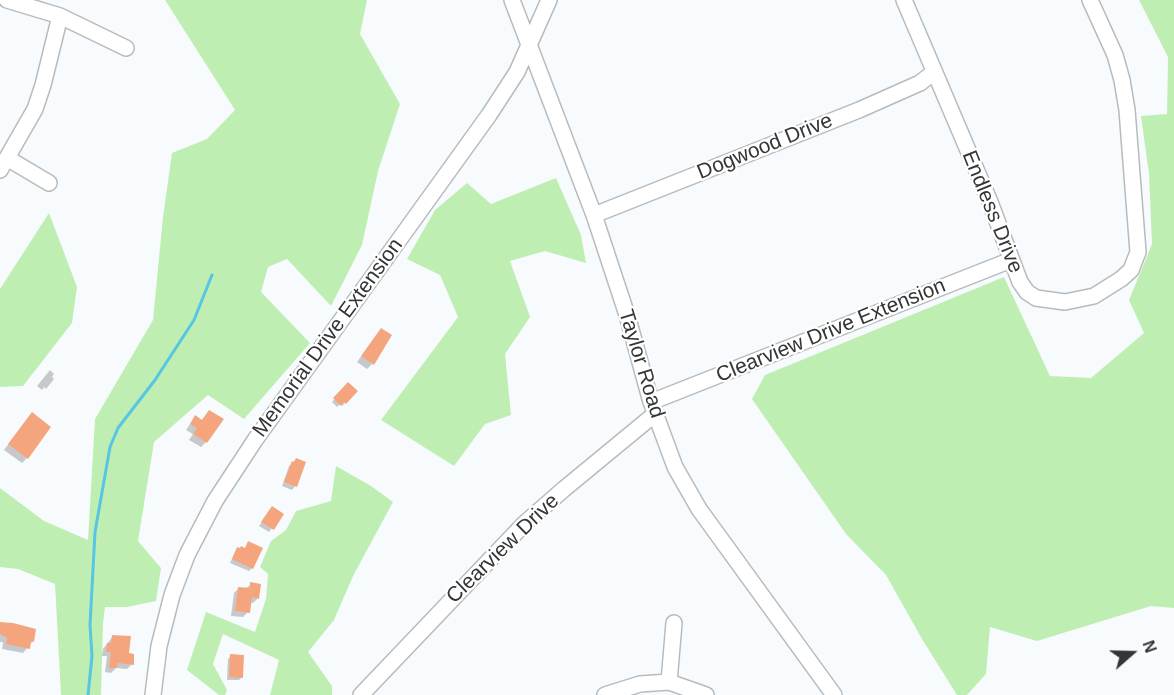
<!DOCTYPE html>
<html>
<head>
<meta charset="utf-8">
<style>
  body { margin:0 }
  #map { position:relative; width:1174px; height:695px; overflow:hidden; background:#f8fbfe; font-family:Arial,sans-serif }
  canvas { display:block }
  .north { position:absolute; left:1102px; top:623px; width:60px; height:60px; -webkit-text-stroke:4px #fff; paint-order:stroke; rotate:70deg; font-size:16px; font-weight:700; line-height:24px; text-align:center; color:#343536 }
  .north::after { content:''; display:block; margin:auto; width:21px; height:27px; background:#343536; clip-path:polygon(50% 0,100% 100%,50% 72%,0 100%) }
</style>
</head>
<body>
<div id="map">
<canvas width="1174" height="695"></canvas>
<div class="north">N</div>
</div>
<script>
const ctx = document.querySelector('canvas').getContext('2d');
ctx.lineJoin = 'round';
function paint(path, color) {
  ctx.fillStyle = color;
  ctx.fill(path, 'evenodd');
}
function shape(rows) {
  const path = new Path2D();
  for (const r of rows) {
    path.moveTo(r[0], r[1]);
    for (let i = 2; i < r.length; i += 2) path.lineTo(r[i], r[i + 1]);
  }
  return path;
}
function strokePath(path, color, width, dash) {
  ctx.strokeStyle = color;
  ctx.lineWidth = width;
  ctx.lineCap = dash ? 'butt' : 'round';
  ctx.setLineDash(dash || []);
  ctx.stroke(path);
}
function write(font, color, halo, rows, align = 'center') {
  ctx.font = font + ' Arial,sans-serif';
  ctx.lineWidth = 4.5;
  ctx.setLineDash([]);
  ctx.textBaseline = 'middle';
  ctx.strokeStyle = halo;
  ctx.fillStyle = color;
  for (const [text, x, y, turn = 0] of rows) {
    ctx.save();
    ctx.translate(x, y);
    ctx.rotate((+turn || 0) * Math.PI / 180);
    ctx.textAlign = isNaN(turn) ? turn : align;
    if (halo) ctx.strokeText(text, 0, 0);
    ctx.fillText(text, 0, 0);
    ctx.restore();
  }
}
const green = shape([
  [165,0,367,0,360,34,400,104,378,171,362,245,331,306,287,259,268,267,261,292,310,343,244,419,208,395,154,442,138,541,161,568,156,601,127,607,105,607,103,623,101,695,61,695,55,584,18,569,0,567,0,488,44,521,88,540,95,419,153,320,163,217,172,153,207,139,235,110],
  [1139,0,1174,0,1174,608,1151,606,1037,641,990,627,986,674,967,695,957,695,922,639,886,575,846,534,752,399,765,375,1004,277,1050,376,1091,378,1144,333,1129,300,1152,244,1149,174,1141,116,1167,114,1168,57],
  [556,178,581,235,586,263,545,251,510,261,530,317,505,354,511,415,485,424,454,466,381,420,458,317,440,275,407,259,435,210,467,183,491,204],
  [49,213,77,287,72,323,23,386,0,387,0,289],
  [336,466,371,486,393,502,353,576,334,620,308,652,332,686,332,695,270,695,279,660,223,634,213,664,227,690,225,695,219,695,187,670,206,612,255,632,266,599,268,574,260,567,271,541,286,530,296,511,331,501]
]);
const shadow = shape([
  [376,336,372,364,367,369,357,362],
  [50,370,54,374,52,377,54,379,46,389,44,387,42,390,37,386],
  [348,384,356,391,342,406,340,404,337,407,332,402],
  [209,412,206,442,201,447,189,440,193,434,186,430,195,417,201,421],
  [27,419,27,458,22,463,4,450],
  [296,460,304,463,295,486,292,490,282,486,289,466],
  [269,511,282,514,269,532,259,526],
  [249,543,252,568,249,571,230,563,235,552,238,549,244,549],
  [251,584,258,598,253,603,249,602,248,612,243,617,231,616,234,593,239,588,245,589],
  [0,623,33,641,23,653,2,649,3,642,0,642],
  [113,636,128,655,132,664,127,669,116,668,111,673,105,672,107,656,102,656,103,649],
  [231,656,242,677,239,680,227,680,228,659]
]);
const stream = shape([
  [88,695,92,656,90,625,95,532,110,447,118,428,155,380,194,320,212,275]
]);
const building = shape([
  [381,328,392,335,374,365,361,356],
  [348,382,358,391,346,404,344,402,341,406,333,398],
  [209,410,224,419,207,443,193,434,197,428,190,424,195,415,202,420],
  [32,412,51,427,28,459,8,444],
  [296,458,306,462,297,487,284,482,292,461,294,462],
  [272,506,284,514,274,530,261,522],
  [248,541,263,548,253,569,232,559,237,547,240,548,241,546,245,548],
  [250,582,261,584,259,599,252,597,250,613,235,611,238,587,250,588],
  [0,622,13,623,36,629,34,642,31,641,30,649,6,644,7,638,0,634],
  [112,635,131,636,129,653,134,654,134,665,118,663,117,668,109,668,111,652,106,652,107,643,111,643],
  [230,654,244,655,243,678,229,677]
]);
const minor = shape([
  [7,0,60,16,126,48],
  [512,0,594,215,627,315,651,402,675,467,699,509,834,695],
  [904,0,990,202,1020,282,1027,292,1036,298,1065,302,1094,296,1121,279,1131,270,1138,252,1127,110,1122,80,1115,55,1090,0],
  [7,158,49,183],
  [0,170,35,109,43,85,60,16],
  [594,215,859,110,920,83,934,72],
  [651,402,1011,260],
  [669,682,674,623],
  [153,695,159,646,172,595,187,555,215,501,255,440,489,115,517,72,549,0],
  [361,695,524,524,564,489,655,414],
  [605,695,640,684,669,682,706,695]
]);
const streetNames = [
  ["Dogwood Drive",765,147,-22],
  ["Endless Drive",992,212,68],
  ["Clearview Drive Extension",831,331,-22],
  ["Memorial Drive Extension",328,338,-54],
  ["Taylor Road",641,364,73],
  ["Clearview Drive",503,549,-44]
];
paint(green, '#bfeeb3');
paint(shadow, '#0003');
strokePath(stream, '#56c6e2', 3);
paint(building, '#f5a57e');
strokePath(minor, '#b8bbbd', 18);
strokePath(minor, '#fff', 15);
write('21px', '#343536', '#fff', streetNames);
</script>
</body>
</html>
